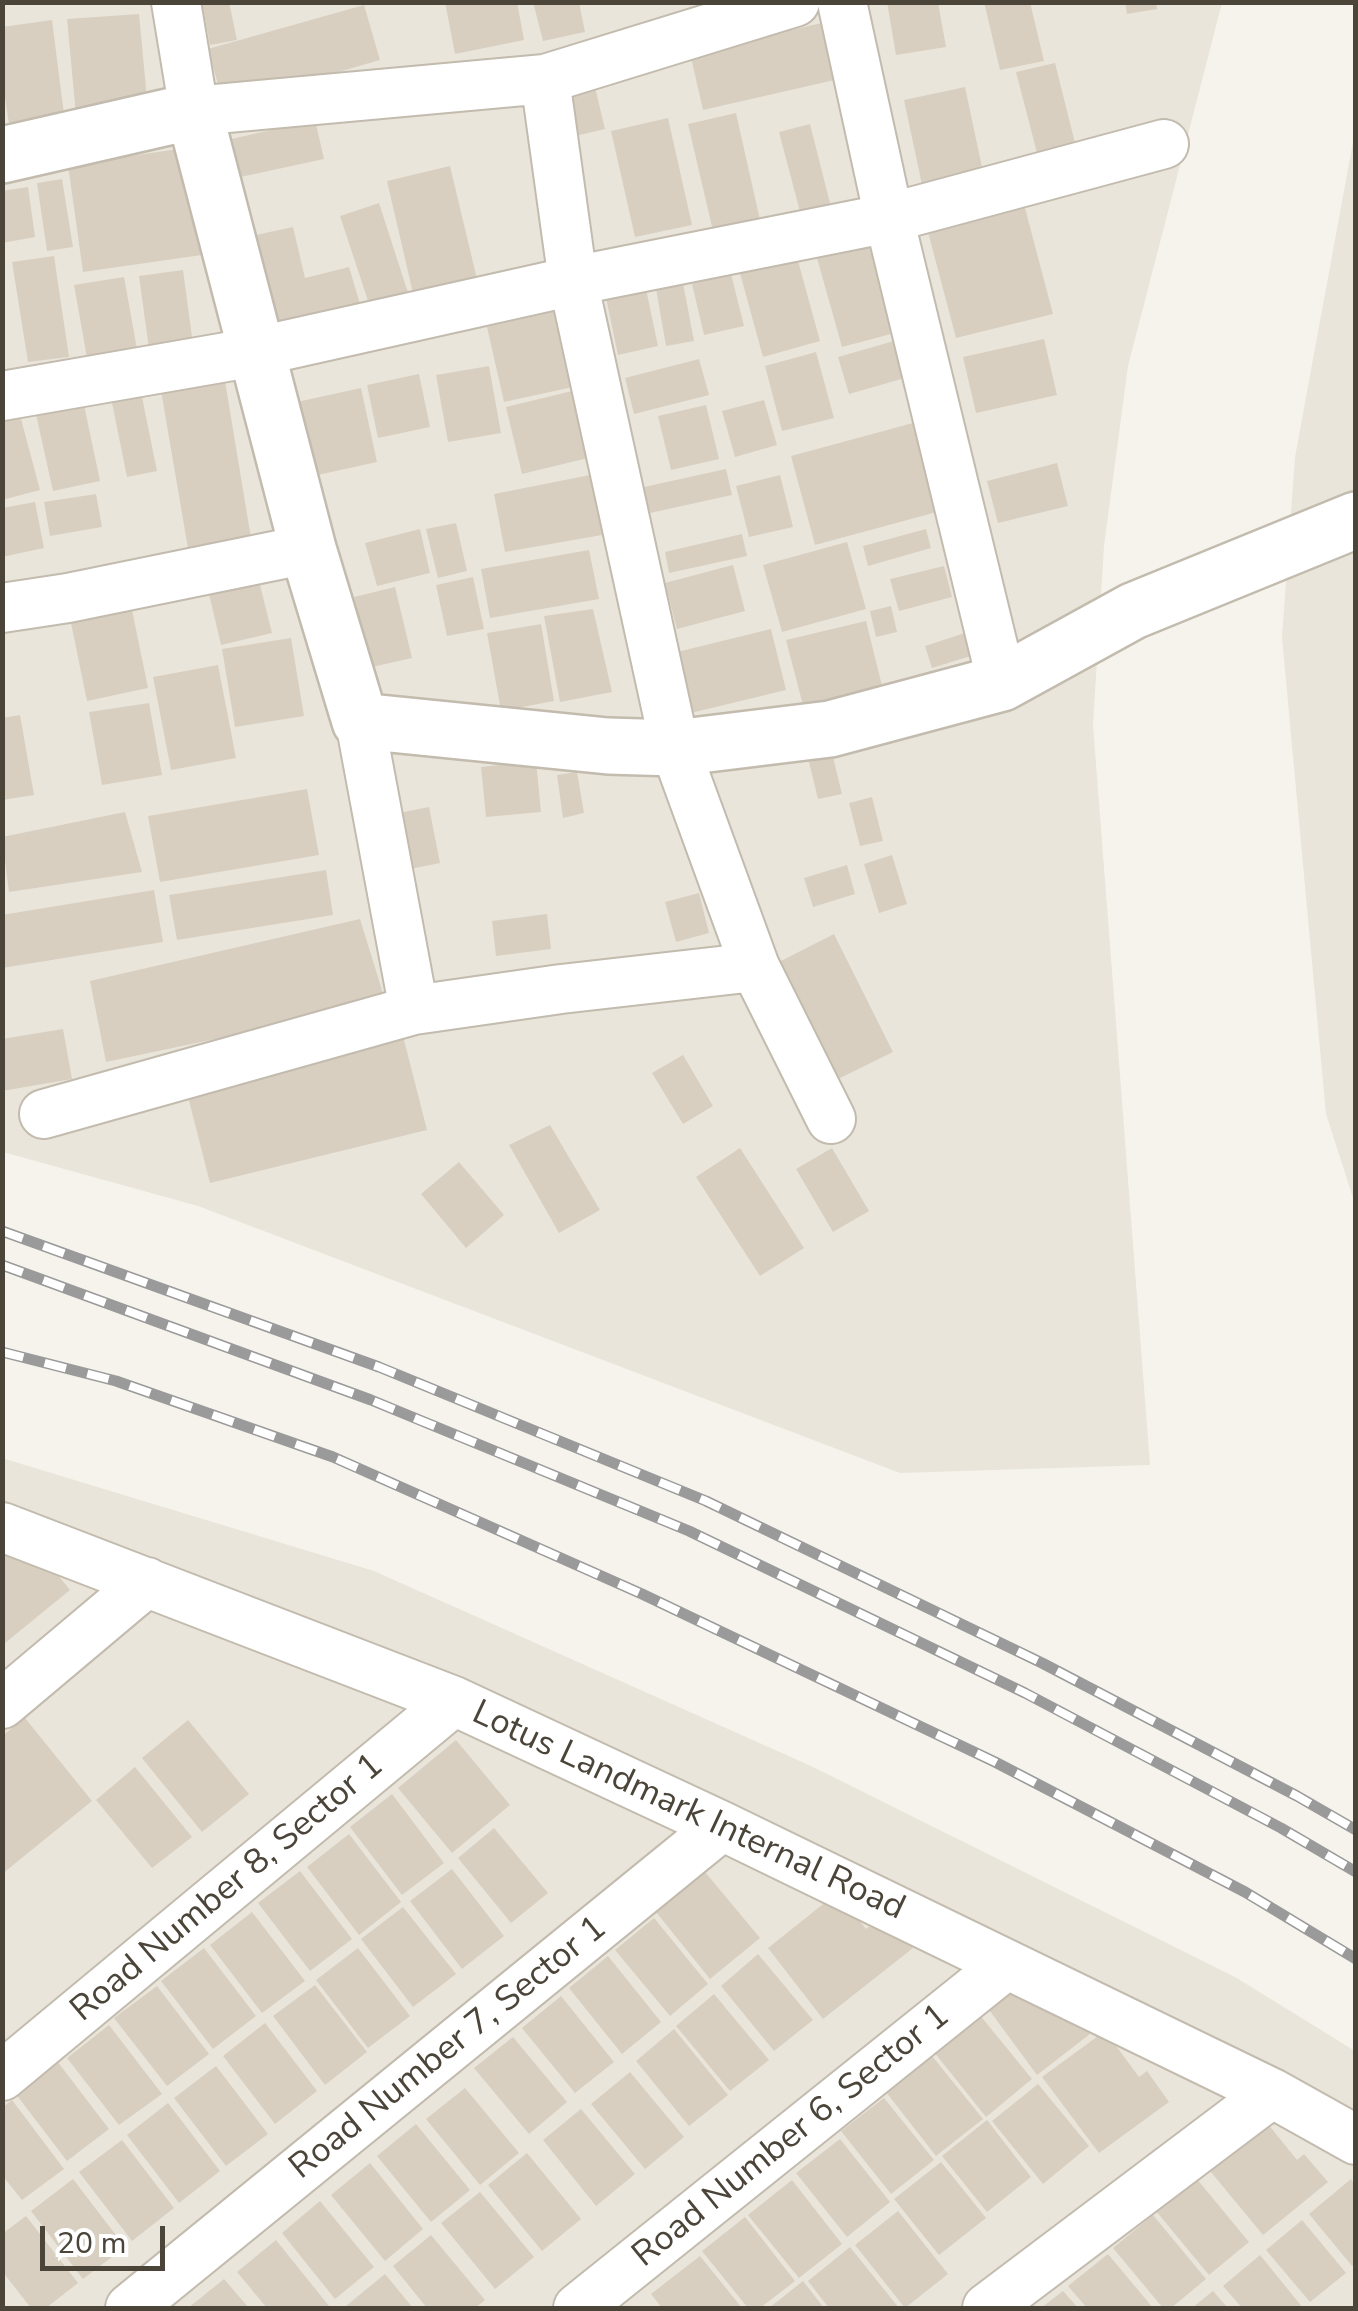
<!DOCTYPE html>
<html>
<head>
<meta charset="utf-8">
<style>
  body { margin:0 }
  #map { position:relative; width:1358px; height:2311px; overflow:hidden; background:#f6f3ec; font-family:"Nunito Sans",sans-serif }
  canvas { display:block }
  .frame { position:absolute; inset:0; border:5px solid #4b4439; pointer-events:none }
  .scale { position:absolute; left:40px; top:2226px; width:125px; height:45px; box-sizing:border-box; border:5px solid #4b4439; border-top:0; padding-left:12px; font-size:30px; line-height:35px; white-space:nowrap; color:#4b4439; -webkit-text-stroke:8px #fff; paint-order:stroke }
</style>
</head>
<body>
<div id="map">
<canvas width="1358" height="2311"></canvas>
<div class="frame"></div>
<div class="scale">20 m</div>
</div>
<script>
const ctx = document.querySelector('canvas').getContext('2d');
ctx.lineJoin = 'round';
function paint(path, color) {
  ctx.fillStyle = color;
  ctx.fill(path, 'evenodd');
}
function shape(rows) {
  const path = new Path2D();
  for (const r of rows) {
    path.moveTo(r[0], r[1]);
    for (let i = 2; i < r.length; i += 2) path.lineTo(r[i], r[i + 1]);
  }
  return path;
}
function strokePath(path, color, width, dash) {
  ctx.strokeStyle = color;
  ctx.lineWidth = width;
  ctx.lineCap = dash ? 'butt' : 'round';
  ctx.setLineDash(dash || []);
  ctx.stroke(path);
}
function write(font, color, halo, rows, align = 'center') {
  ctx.font = font + ' "Nunito Sans",sans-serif';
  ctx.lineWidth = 8;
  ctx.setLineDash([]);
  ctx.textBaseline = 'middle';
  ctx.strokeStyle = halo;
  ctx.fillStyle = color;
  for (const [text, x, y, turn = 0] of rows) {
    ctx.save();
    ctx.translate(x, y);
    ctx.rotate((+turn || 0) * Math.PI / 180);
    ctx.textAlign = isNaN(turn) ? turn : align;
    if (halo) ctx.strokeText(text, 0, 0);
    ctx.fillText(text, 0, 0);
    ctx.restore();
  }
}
const residential = shape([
  [2,3,1222,3,1128,366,1104,546,1093,725,1150,1465,900,1473,198,1206,3,1152],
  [1355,131,1355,1204,1326,1114,1282,637,1295,457],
  [2,1458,374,1571,811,1766,1235,1977,1355,2051,1355,2308,3,2308]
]);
const building = shape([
  [202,2,229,2,237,40,210,45],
  [445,2,517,2,524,40,455,54],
  [533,2,579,2,585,32,543,41],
  [887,2,938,2,946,47,896,55],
  [984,2,1030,2,1044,61,1000,70],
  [1125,2,1156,2,1157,9,1127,14],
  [364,5,380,60,224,105,208,49],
  [139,14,149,120,77,126,67,19],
  [52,20,66,130,11,137,2,78,2,27],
  [826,22,839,79,703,110,690,53],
  [1055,63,1075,143,1037,153,1016,72],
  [593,79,605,129,571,137,559,86],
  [965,87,983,172,922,185,904,100],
  [736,113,760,220,713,231,688,124],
  [668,118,692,225,635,237,611,131],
  [315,120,324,159,236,178,227,140],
  [810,124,834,219,804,227,779,132],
  [185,148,202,255,83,272,68,165],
  [450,166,482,300,418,315,387,181],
  [62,179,73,247,47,251,37,183],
  [28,187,35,237,2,243,2,191],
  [379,203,412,305,374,319,340,216],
  [1025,208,1053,314,956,338,928,232],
  [293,227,305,278,349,267,364,317,281,342,251,236],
  [879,234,906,330,842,347,815,251],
  [795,250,820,341,763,357,738,266],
  [54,256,69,357,28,362,12,262],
  [183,270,193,344,149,349,139,276],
  [731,274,744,326,704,335,692,284],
  [124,277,137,349,87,358,74,285],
  [683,283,694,341,666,346,656,289],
  [646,289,658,346,618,355,606,298],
  [557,311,573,387,504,402,487,327],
  [1044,339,1057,395,976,413,963,357],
  [894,341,905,378,849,394,838,357],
  [816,352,834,418,782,431,765,366],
  [699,359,709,395,634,414,625,378],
  [489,366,501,433,448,442,436,375],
  [419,374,430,427,378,438,367,385],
  [224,375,253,550,190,560,160,385],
  [361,388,377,462,313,476,297,402],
  [572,391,588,458,522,474,506,407],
  [141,392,157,471,127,477,111,398],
  [83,400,100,481,53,491,35,410],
  [764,400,777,445,735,457,722,411],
  [17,404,40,490,2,500,2,408],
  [706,405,719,459,671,470,658,416],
  [913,423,937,512,815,545,791,456],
  [1057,463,1068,506,998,523,987,481],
  [726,469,732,495,650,513,644,487],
  [590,475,602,535,505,552,494,494],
  [780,475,793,527,749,537,736,486],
  [96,494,102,527,50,536,44,502],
  [35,502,44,548,2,557,2,508],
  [456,523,467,571,438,578,426,529],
  [420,529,430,573,377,586,365,543],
  [926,529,931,548,868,566,863,546],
  [742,534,747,556,669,573,665,552],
  [847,542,866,609,782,632,763,565],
  [589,550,599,599,490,618,481,569],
  [255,565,272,633,221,645,205,577],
  [733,565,745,611,677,629,665,583],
  [944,566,952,597,899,611,890,579],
  [473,577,484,629,447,636,436,585],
  [395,587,412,658,372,667,354,597],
  [891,606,897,632,876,637,870,611],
  [593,609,612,692,560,702,544,616],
  [132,610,148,688,87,701,71,623],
  [866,621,885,698,806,717,786,640],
  [541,624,554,701,501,711,487,633],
  [771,629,786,690,691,713,677,652],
  [977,629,984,652,932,668,925,646],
  [291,638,304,716,235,727,222,649],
  [218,665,236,758,171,770,153,677],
  [149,703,162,775,102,785,89,712],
  [20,715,34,795,2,800,2,718],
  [833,757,842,794,818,799,809,762],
  [536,761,541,812,486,817,481,767],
  [577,772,584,813,563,818,557,775],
  [307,789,319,855,160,882,148,816],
  [872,797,883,841,860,846,849,803],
  [429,807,440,863,400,871,389,815],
  [125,812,142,872,9,892,2,837],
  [892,855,907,904,879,913,864,864],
  [847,865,855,894,813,907,804,878],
  [326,870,333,915,177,940,169,895],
  [154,890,163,942,2,968,2,915],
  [699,893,709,933,676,942,665,902],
  [547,914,551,949,496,956,492,921],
  [360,919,386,1003,106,1062,90,981],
  [834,934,893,1052,834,1081,775,964],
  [63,1029,72,1079,2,1091,2,1039],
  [402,1032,427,1130,210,1183,185,1085],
  [683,1055,713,1106,683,1124,652,1073],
  [550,1125,600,1210,559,1233,509,1145],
  [740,1148,804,1248,760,1276,696,1177],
  [832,1148,869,1211,833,1232,796,1169],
  [459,1162,504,1215,466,1248,421,1194],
  [2,1541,20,1562,30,1553,43,1557,70,1590,5,1643],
  [25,1718,92,1801,2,1874,2,1736],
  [188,1720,249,1794,202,1832,142,1758],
  [456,1740,510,1805,452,1853,398,1788],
  [135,1767,192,1837,152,1868,96,1800],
  [392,1794,444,1863,402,1895,350,1827],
  [494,1828,548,1893,511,1923,458,1858],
  [349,1834,401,1902,359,1935,307,1867],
  [452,1869,504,1936,462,1969,410,1901],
  [300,1871,352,1939,310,1971,258,1903],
  [705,1872,760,1938,710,1979,656,1912],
  [837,1893,866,1929,886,1913,913,1948,823,2019,768,1948],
  [403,1907,456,1974,413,2007,361,1939],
  [252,1912,305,1981,262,2013,210,1945],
  [654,1918,708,1984,670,2016,615,1950],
  [204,1948,256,2016,213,2049,161,1981],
  [358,1948,410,2016,368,2048,316,1980],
  [758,1954,813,2020,774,2051,721,1986],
  [608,1956,661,2022,622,2054,569,1988],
  [1014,1981,1050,1997,1068,2020,1075,2015,1090,2034,1037,2075,984,2003],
  [315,1985,367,2052,325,2085,273,2016],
  [157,1986,209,2054,167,2086,114,2018],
  [714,1994,769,2060,730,2091,676,2026],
  [561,1996,614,2062,575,2093,522,2028],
  [979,2014,1032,2079,986,2117,934,2052],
  [265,2023,317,2091,275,2124,223,2056],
  [109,2025,162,2094,119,2125,67,2058],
  [674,2029,728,2095,689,2126,636,2061],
  [1105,2031,1139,2077,1147,2071,1169,2102,1099,2153,1042,2077],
  [513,2037,567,2102,529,2134,474,2068],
  [932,2056,983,2119,936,2156,886,2092],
  [57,2061,109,2129,67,2161,15,2093],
  [216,2066,268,2134,226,2166,174,2098],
  [630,2072,684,2137,645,2169,591,2104],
  [1038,2084,1089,2146,1043,2184,992,2121],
  [465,2088,519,2153,480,2185,426,2119],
  [884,2098,934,2160,891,2194,841,2131],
  [12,2100,64,2169,22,2200,2,2175,2,2108],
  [168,2103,220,2171,179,2203,127,2135],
  [581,2109,635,2174,596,2206,543,2140],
  [1263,2118,1297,2160,1304,2154,1328,2182,1263,2235,1206,2166],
  [987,2120,1031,2177,987,2212,942,2156],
  [416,2124,470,2190,431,2222,377,2156],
  [840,2139,890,2202,847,2237,796,2173],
  [122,2140,174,2208,132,2241,79,2172],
  [527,2153,581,2219,542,2251,488,2185],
  [941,2162,986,2218,939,2255,894,2199],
  [370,2163,423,2229,385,2261,331,2195],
  [1196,2178,1249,2242,1209,2275,1156,2211],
  [73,2179,125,2247,83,2279,31,2211],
  [1351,2179,1356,2185,1356,2263,1352,2266,1309,2214],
  [792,2180,842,2244,799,2278,748,2215],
  [480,2192,534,2257,495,2289,441,2223],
  [320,2201,374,2267,335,2299,282,2233],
  [898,2211,948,2274,905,2308,855,2245],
  [1153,2215,1206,2279,1171,2308,1163,2308,1113,2248],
  [26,2216,78,2283,46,2308,31,2308,2,2271,2,2234],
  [745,2217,795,2281,760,2308,748,2308,702,2251],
  [1302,2220,1346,2273,1310,2302,1266,2250],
  [431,2235,485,2300,475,2308,427,2308,393,2266],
  [276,2240,329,2306,326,2308,267,2308,237,2272],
  [850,2247,899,2308,829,2308,808,2281],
  [1108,2254,1153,2308,1087,2308,1068,2286],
  [1260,2255,1303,2308,1242,2308,1223,2286],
  [700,2256,742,2308,662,2308,651,2294],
  [385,2274,413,2308,348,2308,346,2306],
  [224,2279,249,2308,188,2308],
  [803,2281,824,2308,769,2308],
  [1063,2291,1078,2308,1041,2308],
  [1213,2291,1228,2308,1192,2308]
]);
const minor = shape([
  [176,2,194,111,545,79,795,2],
  [842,2,889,218,1002,683],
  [545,79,573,281,675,748,755,967],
  [2,396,255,352,573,281,889,218,1164,144],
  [2,608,68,598,308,549],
  [360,721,414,1010],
  [44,1114,414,1010,561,989,755,967,831,1119],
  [2,1527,454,1701,722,1826,1272,2093,1356,2140],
  [2,1704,147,1582],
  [2,2076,454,1701],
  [130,2308,722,1826],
  [578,2308,1006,1965],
  [987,2308,1272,2093]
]);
const tertiary = shape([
  [2,155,194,111,308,549,360,721,608,746,675,748,830,729,1002,683,1133,611,1356,520]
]);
const rail = shape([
  [2,1231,379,1367,706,1501,1042,1663,1297,1796,1356,1830],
  [2,1265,371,1400,689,1531,1025,1693,1281,1828,1356,1872],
  [2,1352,116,1381,333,1457,642,1594,995,1762,1245,1892,1356,1959]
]);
const streetNames = [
  ["Lotus Landmark Internal Road",688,1812,25],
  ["Road Number 8, Sector 1",228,1889,-40],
  ["Road Number 7, Sector 1",449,2049,-39],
  ["Road Number 6, Sector 1",792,2137,-39]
];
paint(residential, '#eae5da');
paint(building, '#d8cfc1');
strokePath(minor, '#c2bbae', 52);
strokePath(tertiary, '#c2bbae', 60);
strokePath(minor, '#fff', 48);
strokePath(tertiary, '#fff', 55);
strokePath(rail, '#9a9a9a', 11);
strokePath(rail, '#fff', 8, [22]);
write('35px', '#4b4439', '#fff', streetNames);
</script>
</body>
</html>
